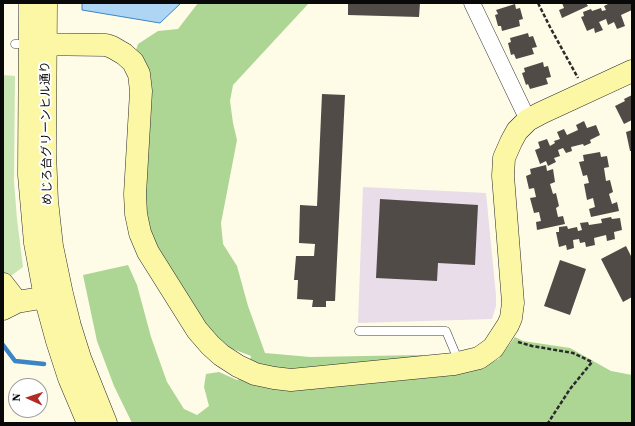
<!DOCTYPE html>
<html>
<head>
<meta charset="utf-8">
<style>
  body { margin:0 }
  #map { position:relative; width:635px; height:426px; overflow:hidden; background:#fefbe7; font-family:"Source Serif 4",serif }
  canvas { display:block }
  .frame { position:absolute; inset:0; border:4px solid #090909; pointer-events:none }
  .north { position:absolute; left:8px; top:378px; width:40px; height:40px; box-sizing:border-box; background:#fff; border:1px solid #9d9d9d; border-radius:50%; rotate:273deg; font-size:11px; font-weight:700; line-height:16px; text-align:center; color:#090909 }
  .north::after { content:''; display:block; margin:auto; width:14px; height:18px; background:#b22b29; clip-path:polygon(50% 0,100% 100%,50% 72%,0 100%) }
</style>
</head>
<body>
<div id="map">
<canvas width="635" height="426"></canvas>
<div class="frame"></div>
<div class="north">N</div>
</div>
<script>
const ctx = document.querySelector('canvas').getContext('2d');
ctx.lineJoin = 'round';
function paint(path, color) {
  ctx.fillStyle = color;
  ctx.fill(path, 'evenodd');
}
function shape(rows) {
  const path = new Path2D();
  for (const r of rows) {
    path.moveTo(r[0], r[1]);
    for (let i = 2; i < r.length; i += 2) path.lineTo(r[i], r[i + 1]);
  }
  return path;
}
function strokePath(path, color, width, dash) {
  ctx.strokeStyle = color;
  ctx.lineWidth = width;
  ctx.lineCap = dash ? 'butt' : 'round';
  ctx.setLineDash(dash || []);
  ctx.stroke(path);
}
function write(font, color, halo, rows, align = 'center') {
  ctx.font = font + ' "Source Serif 4","Noto Sans JP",serif';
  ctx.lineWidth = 4;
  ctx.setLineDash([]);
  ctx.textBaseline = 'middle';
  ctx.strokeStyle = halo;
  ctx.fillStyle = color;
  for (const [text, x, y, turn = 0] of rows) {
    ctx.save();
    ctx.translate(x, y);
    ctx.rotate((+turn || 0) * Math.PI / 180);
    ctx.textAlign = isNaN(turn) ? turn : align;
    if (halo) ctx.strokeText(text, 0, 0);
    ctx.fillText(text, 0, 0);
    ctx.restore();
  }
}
const industrial = shape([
  [363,187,486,193,496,295,496,306,492,319,358,323]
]);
const green = shape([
  [3,75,15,76,14,181,17,219,23,267,8,278,3,273]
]);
const forest = shape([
  [198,3,309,3,233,85,230,101,233,123,237,140,221,223,223,244,237,266,248,306,265,353,310,357,422,355,425,375,479,368,499,359,515,337,523,341,570,348,611,371,632,375,632,423,132,423,114,386,97,341,83,275,128,265,137,285,151,337,167,382,184,409,197,415,209,406,204,387,206,374,219,372,237,380,246,377,251,356,225,346,205,325,147,237,135,53,138,44,158,31,178,29]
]);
const water = shape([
  [82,3,181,3,160,23,82,10,82,3]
]);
const stream = shape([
  [3,345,15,361,44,364]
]);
const building = shape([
  [348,3,420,3,419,17,348,15],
  [562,3,586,3,588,6,562,18,559,10,564,8],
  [610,3,632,3,632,10,621,15,625,26,617,29,614,22,608,25,606,19,599,22,603,30,595,33,594,28,587,31,581,17,584,16,583,12,591,9,592,11,601,8,602,11,606,10,604,6],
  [515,4,516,9,520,8,523,19,519,20,520,26,502,31,501,26,498,26,495,15,498,14,496,10],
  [528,33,529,37,533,36,537,47,532,48,534,54,516,59,514,54,511,55,508,43,511,42,510,38],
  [543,62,544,67,548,66,551,77,546,78,548,84,530,89,528,84,526,85,522,73,525,72,524,68],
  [322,94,345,95,335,301,326,301,326,307,312,307,313,300,297,299,298,280,294,280,296,256,314,256,315,244,299,243,300,205,317,206],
  [632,95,632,120,624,124,615,106,625,101,624,99],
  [584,121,587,128,596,125,600,135,590,140,591,143,584,146,583,144,571,147,572,151,566,153,563,148,558,150,560,156,554,158,556,162,548,166,546,161,540,164,535,150,540,148,538,142,547,139,550,146,555,143,554,141,560,139,557,132,564,129,567,135,578,130,576,125],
  [632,130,632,151,630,151,626,132],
  [600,152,601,157,607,156,609,167,604,168,606,181,610,180,613,192,609,194,612,204,617,202,619,211,591,217,589,209,595,207,593,198,587,200,584,184,589,183,587,175,583,176,579,162,584,161,583,155],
  [546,165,547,171,553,169,555,182,550,184,553,194,556,193,559,206,556,208,558,217,563,216,565,224,537,230,536,222,541,221,539,212,534,213,530,198,536,197,534,188,529,189,526,176,531,174,530,169],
  [380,199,478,205,475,265,438,263,437,281,376,278],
  [611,217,612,219,620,218,622,230,614,232,615,239,607,241,606,235,594,238,595,245,586,247,585,242,580,243,579,239,573,240,574,248,567,250,566,245,559,247,556,232,559,232,559,227,567,226,568,229,577,227,578,231,582,230,580,223,588,222,589,225,602,223,601,219],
  [626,246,632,258,632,297,623,302,601,259],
  [560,260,586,269,570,315,544,306]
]);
const path = shape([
  [538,3,550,27,578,78],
  [518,342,532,346,573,353,592,362,570,389,548,423]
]);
const lane = shape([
  [15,44,29,44],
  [359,331,446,331,459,362]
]);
const street = shape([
  [472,3,528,120]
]);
const secondary = shape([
  [30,3,29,175,35,243,45,297,57,341,69,378,88,423],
  [46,3,45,153,47,201,52,246,62,294,70,326,80,358,106,423],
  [30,44,106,45,112,47,124,54,133,62,139,74,141,91,135,194,136,214,140,233,148,252,197,330,210,345,221,355,238,366,255,374,274,378,291,380,454,364,479,358,493,348,508,325,511,318,513,303,503,176,504,158,511,142,517,131,528,120,541,113,632,71],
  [3,284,17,302],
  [3,309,17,302,58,295]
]);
const streetNames = [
  ["めじろ台グリーンヒル通り",47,133,-91]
];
paint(industrial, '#e8dde9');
paint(green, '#cae5b4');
paint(forest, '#add594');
paint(water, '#aed5f3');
strokePath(water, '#3985c6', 1);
strokePath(stream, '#3985c6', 4.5);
paint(building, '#514b47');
strokePath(lane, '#3c3c3c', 9);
strokePath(street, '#3c3c3c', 17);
strokePath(secondary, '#2b2b2b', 23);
strokePath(path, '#2b2b2b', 2.5, [4, 2]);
strokePath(lane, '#fff', 8);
strokePath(street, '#fff', 16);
strokePath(secondary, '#fbf7a5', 22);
write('12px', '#090909', '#fff', streetNames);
</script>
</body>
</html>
